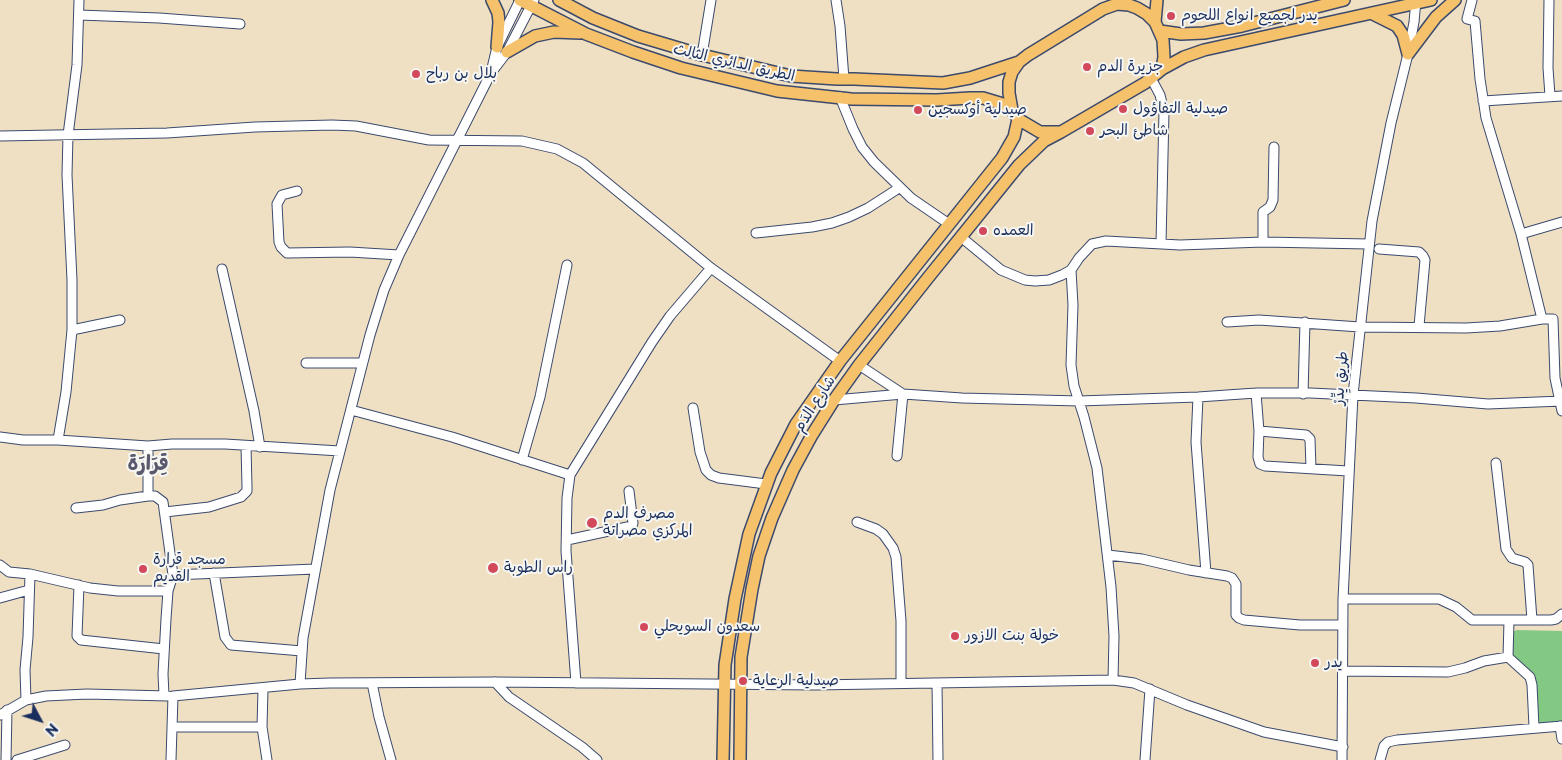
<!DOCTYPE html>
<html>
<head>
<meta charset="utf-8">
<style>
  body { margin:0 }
  #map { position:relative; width:1562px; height:760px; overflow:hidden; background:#f0e0c3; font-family:"Playpen Sans",sans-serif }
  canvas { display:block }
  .north { position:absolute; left:15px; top:695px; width:50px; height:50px; -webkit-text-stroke:4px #f6f6f2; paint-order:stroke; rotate:130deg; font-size:14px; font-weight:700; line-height:20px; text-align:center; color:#1b2f5e }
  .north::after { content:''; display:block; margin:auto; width:18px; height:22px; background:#1b2f5e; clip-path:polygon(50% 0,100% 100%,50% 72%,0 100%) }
</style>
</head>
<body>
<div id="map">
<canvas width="1562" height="760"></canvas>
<div class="north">N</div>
</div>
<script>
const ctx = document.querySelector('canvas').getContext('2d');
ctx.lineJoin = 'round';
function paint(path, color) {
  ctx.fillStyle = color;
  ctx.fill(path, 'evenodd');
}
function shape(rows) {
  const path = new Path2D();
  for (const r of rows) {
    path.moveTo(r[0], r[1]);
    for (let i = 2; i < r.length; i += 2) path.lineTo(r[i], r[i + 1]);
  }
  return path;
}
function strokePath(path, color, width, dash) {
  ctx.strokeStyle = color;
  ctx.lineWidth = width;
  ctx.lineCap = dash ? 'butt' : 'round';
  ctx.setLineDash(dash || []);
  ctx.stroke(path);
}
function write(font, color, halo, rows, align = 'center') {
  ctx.font = font + ' "Playpen Sans","Playpen Sans Arabic",sans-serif';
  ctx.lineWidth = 4;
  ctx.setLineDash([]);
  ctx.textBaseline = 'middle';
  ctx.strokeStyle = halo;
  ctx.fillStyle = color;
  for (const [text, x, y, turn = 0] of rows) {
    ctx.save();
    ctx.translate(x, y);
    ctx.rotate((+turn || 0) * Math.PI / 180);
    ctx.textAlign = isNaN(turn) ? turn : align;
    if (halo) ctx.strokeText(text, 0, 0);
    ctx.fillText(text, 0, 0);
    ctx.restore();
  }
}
const green = shape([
  [1517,630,1562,631,1562,725,1538,724,1536,721,1533,684,1512,657,1512,632]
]);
const minor = shape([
  [836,0,840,26,844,79],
  [1472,0,1467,19,1475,21,1480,79,1486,118,1521,234,1542,319],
  [1549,0,1548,68,1550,96],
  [79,15,159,18,240,24],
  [702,55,711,0],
  [492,68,497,47,520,0],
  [1151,78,1160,95,1164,111,1161,244],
  [840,97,853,129,862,147,874,162,911,198,949,224],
  [1483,101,1562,96],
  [0,136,167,133,255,127,332,125,356,126,429,140,522,141,557,149,583,163,711,268,840,361],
  [297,191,282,195,277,204,279,242,281,247,287,253,350,252,399,255],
  [756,233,812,227,832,223,849,217,868,208,899,188],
  [1521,234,1562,222],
  [961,237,1001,270,1025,280,1035,281,1049,280,1062,275,1071,270,1079,258,1092,244,1106,241,1180,245,1263,242,1369,244],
  [1263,242,1263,212,1270,207,1273,200,1274,147],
  [1379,249,1419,252,1423,256,1425,260,1419,326],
  [222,269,254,411,260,447],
  [1071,270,1073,305,1071,365,1074,386,1084,417,1097,468,1111,587,1114,636,1113,680],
  [1227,322,1259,320,1360,327,1466,328,1500,326,1542,319,1553,319,1555,378,1562,411],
  [72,330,120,320],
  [306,363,362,363],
  [859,365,903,394],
  [1256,393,1259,431,1258,457,1260,464,1265,466,1348,471],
  [1303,394,1305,322],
  [1198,397,1196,442,1206,573],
  [834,400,903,394,962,398,1079,401,1198,397,1256,393,1310,393,1416,398,1488,404,1562,401],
  [693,408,700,452,706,470,711,475,719,478,766,484],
  [351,410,452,437,570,475],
  [1259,431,1306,435,1310,439,1311,468],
  [0,437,23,440,58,440,148,446,172,444,225,444,340,451],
  [58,440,66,392,72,330,72,280,67,175,68,135,77,65,79,0],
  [148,446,148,496],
  [897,456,903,394],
  [522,460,540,397,567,265],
  [1496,463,1506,549,1512,558,1525,562,1528,565,1532,620],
  [76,508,103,505,120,500,148,496,155,496,163,502,173,575,168,591,166,619,163,674,164,695],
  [165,512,209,507,241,497,247,491,247,487,246,446],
  [857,522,876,529,883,534,893,548,896,557,901,621,901,683],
  [567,540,632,526,633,523,629,491],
  [1108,555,1142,559,1189,570,1227,576,1232,578,1236,584,1236,615,1239,618,1244,620,1300,625,1343,625],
  [0,565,9,572,30,574,90,588,118,591,168,591],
  [214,573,225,637,231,645,302,651],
  [173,575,315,569],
  [79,585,77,636,81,640,164,649],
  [0,598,29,590],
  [1343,599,1439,599,1456,607,1472,620,1551,620,1556,619,1562,614],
  [1508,657,1530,677,1532,685,1534,727],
  [1343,671,1448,672,1465,668,1484,661,1508,657,1509,621],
  [495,682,509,697,582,747,597,760],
  [372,683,379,717,391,760],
  [576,683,566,551,567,498,570,475,652,342,670,316,711,268],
  [937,683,938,760],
  [300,684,303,638,330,490,370,335,384,290,399,255,491,73,507,52,534,0],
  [263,689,262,727,267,760],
  [26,700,25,670,28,637,30,574],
  [0,715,26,700,46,696,87,694,168,696],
  [1560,726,1562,739],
  [172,727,262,727],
  [6,760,7,710],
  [17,760,65,745],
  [171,760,173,696,300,684,330,683,495,682,815,685,1113,680,1134,683,1187,705,1264,732,1343,747],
  [1145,760,1150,689],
  [1342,760,1343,599,1353,395,1372,221,1391,123,1408,54,1414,22,1416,0],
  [1380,760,1384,746,1388,742,1397,740,1562,726]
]);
const major = shape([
  [492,0,498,13,499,22,497,47],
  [520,0,586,34,633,52,681,68,777,91,851,99,937,100,970,98,983,98,1003,104,1012,110],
  [559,0,593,18,638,36,702,55,791,76,837,79,854,79,943,83,970,78,1019,62],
  [1373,14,1397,26,1403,35,1408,54],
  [1155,22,1157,0],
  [1160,31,1181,34,1204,33,1242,26,1344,0],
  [507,52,535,36,554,32,580,33],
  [1408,54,1436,17,1455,0],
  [1162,69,1164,57,1163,40,1155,22,1147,14,1137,8,1129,5,1117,4,1103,9,1028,55,1019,62,1012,72,1009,82,1009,93,1012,110,1018,119,1040,132,1061,132,1145,83,1162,69,1184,57,1204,50,1431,0],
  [723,760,725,665,735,599,749,534,771,473,796,424,840,361,1002,158,1014,137,1018,119],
  [740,760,741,657,752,589,759,556,772,518,793,470,812,435,834,400,859,365,927,279,1019,165,1044,141,1061,132]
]);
const markers = [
  [1171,16,5,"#d1495b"],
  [1087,67,5,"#d1495b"],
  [416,74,5,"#d1495b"],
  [1123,109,5,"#d1495b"],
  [918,110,5,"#d1495b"],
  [1090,131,5,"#d1495b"],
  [983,231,5,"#d1495b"],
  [592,523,6,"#d1495b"],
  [493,568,6,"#d1495b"],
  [143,569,5,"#d1495b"],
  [644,627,5,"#d1495b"],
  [955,636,5,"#d1495b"],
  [1315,663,5,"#d1495b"],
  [743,681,5,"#d1495b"]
];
const poiNames = [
  ["يدر لجميع انواع اللحوم",1181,16],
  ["جزيرة الدم",1097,67],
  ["بلال بن رباح",426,74],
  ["صيدلية التفاؤول",1133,109],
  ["صيدلية أوكسجين",928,110],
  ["شاطئ البحر",1100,131],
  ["العمده",993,231],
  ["مصرف الدم",603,514],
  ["المركزي مصراتة",603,531],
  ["مسجد قرارة",153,560],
  ["القديم",153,577],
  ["راس الطوبة",504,568],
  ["سعدون السويحلي",654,627],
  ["خولة بنت الازور",965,636],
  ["يدر",1325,663],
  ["صيدلية الرعاية",753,681]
];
const streetNames = [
  ["الطريق الدائري الثالث",734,63,13],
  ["طريق يِدِّرْ",1341,378,-85],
  ["شارع الدَم",815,404,-57]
];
const districtNames = [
  ["قِرَارَة",148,464]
];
paint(green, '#84c983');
strokePath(minor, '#3b4a6d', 11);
strokePath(major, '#3b4a6d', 14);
strokePath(minor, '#fff', 9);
strokePath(major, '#f5c16b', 11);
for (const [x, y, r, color] of markers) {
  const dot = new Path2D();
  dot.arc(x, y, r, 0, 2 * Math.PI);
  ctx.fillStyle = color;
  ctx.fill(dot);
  strokePath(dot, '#f6f6f2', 2);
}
write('15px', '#1b2f5e', '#f6f6f2', poiNames, 'left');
write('15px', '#1b2f5e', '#f6f6f2', streetNames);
write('bold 20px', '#5a596d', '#f6f6f2', districtNames);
</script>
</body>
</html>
